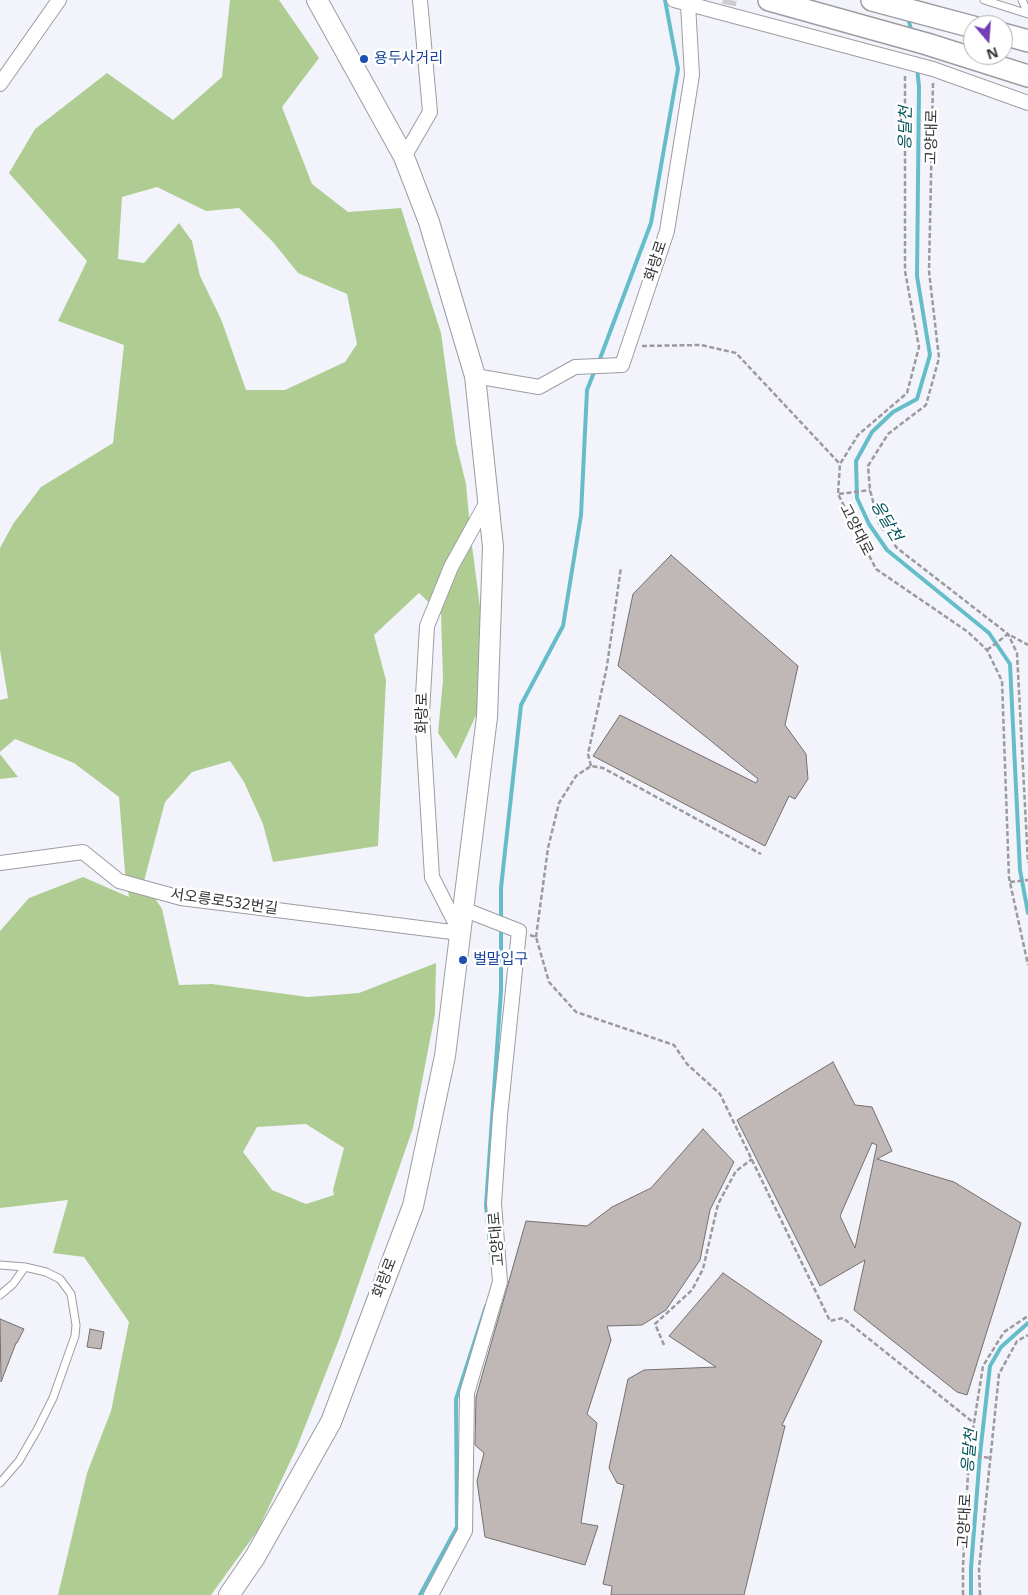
<!DOCTYPE html>
<html>
<head>
<meta charset="utf-8">
<style>
  body { margin:0 }
  #map { position:relative; width:1028px; height:1595px; overflow:hidden; background:#f3f4fb; font-family:"Noto Sans",sans-serif }
  canvas { display:block }
  .north { position:absolute; left:963px; top:15px; width:50px; height:50px; box-sizing:border-box; background:#fff; border:1px solid #aeaeaf; border-radius:50%; rotate:162deg; font-size:14px; font-weight:700; line-height:20px; text-align:center; color:#353538 }
  .north::after { content:''; display:block; margin:auto; width:18px; height:22px; background:#733fb7; clip-path:polygon(50% 0,100% 100%,50% 72%,0 100%) }
</style>
</head>
<body>
<div id="map">
<canvas width="1028" height="1595"></canvas>
<div class="north">N</div>
</div>
<script>
const ctx = document.querySelector('canvas').getContext('2d');
ctx.lineJoin = 'round';
function paint(path, color) {
  ctx.fillStyle = color;
  ctx.fill(path, 'evenodd');
}
function shape(rows) {
  const path = new Path2D();
  for (const r of rows) {
    path.moveTo(r[0], r[1]);
    for (let i = 2; i < r.length; i += 2) path.lineTo(r[i], r[i + 1]);
  }
  return path;
}
function strokePath(path, color, width, dash) {
  ctx.strokeStyle = color;
  ctx.lineWidth = width;
  ctx.lineCap = dash ? 'butt' : 'round';
  ctx.setLineDash(dash || []);
  ctx.stroke(path);
}
function write(font, color, halo, rows, align = 'center') {
  ctx.font = font + ' "Noto Sans","Noto Sans KR",sans-serif';
  ctx.lineWidth = 5;
  ctx.setLineDash([]);
  ctx.textBaseline = 'middle';
  ctx.strokeStyle = halo;
  ctx.fillStyle = color;
  for (const [text, x, y, turn = 0] of rows) {
    ctx.save();
    ctx.translate(x, y);
    ctx.rotate((+turn || 0) * Math.PI / 180);
    ctx.textAlign = isNaN(turn) ? turn : align;
    if (halo) ctx.strokeText(text, 0, 0);
    ctx.fillText(text, 0, 0);
    ctx.restore();
  }
}
const forest = shape([
  [230,0,279,0,319,58,282,107,312,184,348,212,401,208,441,333,456,443,466,484,471,538,483,630,478,711,456,759,438,733,443,680,441,614,419,593,374,635,386,680,378,846,273,862,263,824,244,782,230,761,192,772,165,802,144,881,162,909,179,985,212,984,308,997,359,993,436,963,435,1014,413,1128,340,1337,297,1447,258,1530,211,1595,58,1595,87,1473,111,1411,129,1322,84,1257,53,1253,68,1200,0,1208,0,931,29,898,83,877,129,897,125,872,119,797,74,763,15,739,0,752,0,700,8,698,0,650,0,548,13,524,41,487,113,443,124,345,58,321,87,261,9,173,35,129,107,73,173,120,222,77],
  [157,187,206,211,239,208,273,242,298,273,347,294,357,344,345,362,285,390,246,390,221,319,200,276,192,241,179,223,144,263,118,259,122,197],
  [306,1124,344,1148,333,1190,334,1195,306,1204,272,1190,243,1152,257,1127],
  [0,754,18,777,0,779]
]);
const stream = shape([
  [908,18,912,33],
  [917,67,919,87,917,276,930,355,917,399,893,412,872,432,856,461,857,498,869,524,887,550,989,633,1010,664,1020,870,1028,913],
  [598,364,651,223,678,69,665,0],
  [501,921,501,888,521,705,563,626,581,515,587,390,595,370],
  [492,1265,486,1205,501,991,501,928],
  [420,1595,457,1527,456,1399,486,1306],
  [971,1595,971,1568,980,1454,990,1366,1001,1347,1028,1323]
]);
const building = shape([
  [671,555,798,666,785,725,806,754,808,779,795,799,789,796,765,846,593,756,620,715,756,783,758,779,618,666,633,594,671,555],
  [833,1062,855,1105,872,1107,892,1151,877,1159,954,1182,1021,1223,967,1395,957,1392,854,1310,865,1260,820,1286,737,1120,833,1062],
  [872,1143,877,1145,855,1248,840,1216,872,1143],
  [703,1129,734,1162,710,1210,700,1260,666,1310,642,1325,607,1326,611,1340,587,1414,597,1423,581,1523,598,1526,585,1565,485,1537,477,1481,484,1453,475,1445,476,1397,526,1221,587,1226,612,1207,651,1188,703,1129],
  [723,1273,822,1341,782,1425,785,1426,744,1595,611,1595,612,1586,603,1584,624,1485,617,1483,609,1468,628,1379,644,1370,716,1367,669,1336,723,1273],
  [0,1319,24,1329,17,1343,16,1343,1,1382,0,1319],
  [90,1329,104,1332,101,1349,87,1347,90,1329]
]);
const streetTunnel = shape([
  [729,5,730,0]
]);
const path = shape([
  [905,76,905,271,919,347,907,393,858,435,840,464,838,494,876,569,968,632,987,650,1002,681,1009,878,1028,965],
  [933,83,929,271,939,358,926,405,888,434,868,466,870,490,879,524,897,548,1008,634,1017,653,1028,863],
  [642,346,701,345,736,353,840,464],
  [839,494,870,490],
  [987,650,1008,634,1028,645],
  [591,766,588,754,607,666,621,567],
  [1010,882,1028,880],
  [530,935,536,937,549,982,576,1012,674,1045,687,1064,720,1094,830,1321,843,1318,974,1423],
  [536,937,548,848,559,803,576,776,591,766,603,768,761,854],
  [664,1345,655,1324,692,1290,703,1269,718,1204,736,1171,752,1159],
  [969,1455,990,1458],
  [963,1595,963,1566,969,1455,983,1366,1004,1332,1028,1316],
  [980,1595,979,1569,999,1374,1017,1341,1028,1335]
]);
const lane = shape([
  [984,0,1028,14],
  [1022,0,1028,13],
  [0,1265,25,1267,46,1272,60,1279,71,1294,76,1325,75,1336,53,1398,37,1430,19,1461,0,1483],
  [0,1295,13,1284,25,1267]
]);
const street = shape([
  [674,0,933,69,1028,103],
  [0,84,59,0],
  [404,157,430,112,420,0],
  [475,376,539,387,575,367,622,365,667,231,692,75,688,4],
  [0,863,83,852,119,881,181,898,460,933],
  [460,932,432,877,422,713,427,626,451,567,488,500],
  [431,1595,465,1531,467,1393,500,1282,494,1203,500,1116,519,931,463,909]
]);
const secondary = shape([
  [229,1595,255,1557,331,1422,413,1206,445,1056,487,717,493,547,475,376,429,222,404,157,317,0]
]);
const primary = shape([
  [769,0,927,44,1028,76],
  [872,0,973,27],
  [1003,34,1028,41]
]);
const markers = [
  [364,59,5,"#1a4fb4"],
  [463,960,5,"#1a4fb4"]
];
const transitNames = [
  ["용두사거리",374,59],
  ["벌말입구",473,960]
];
const streetNames = [
  ["고양대로",932,137,-89],
  ["화랑로",656,261,-72],
  ["고양대로",856,530,63],
  ["화랑로",423,713,-90],
  ["서오릉로532번길",224,902,8],
  ["고양대로",497,1239,-95],
  ["화랑로",385,1278,-69],
  ["고양대로",965,1521,-87]
];
const waterNames = [
  ["응달천",906,128,-89],
  ["응달천",886,521,59],
  ["응달천",970,1451,-85]
];
paint(forest, '#afcd92');
strokePath(stream, '#65bdc9', 4);
paint(building, '#c0b8b7');
strokePath(building, '#756e6d', 1);
strokePath(streetTunnel, '#cdced4', 14, [14, 7]);
strokePath(lane, '#9c9da3', 9);
strokePath(street, '#9c9da3', 16);
strokePath(secondary, '#9c9da3', 22);
strokePath(primary, '#9c9da3', 24);
strokePath(path, '#9a9a9f', 2.5, [5, 2.5]);
strokePath(lane, '#fff', 7);
strokePath(street, '#fff', 14);
strokePath(secondary, '#fff', 20);
strokePath(primary, '#fff', 21);
for (const [x, y, r, color] of markers) {
  const dot = new Path2D();
  dot.arc(x, y, r, 0, 2 * Math.PI);
  ctx.fillStyle = color;
  ctx.fill(dot);
  strokePath(dot, '#fff', 2);
}
write('15px', '#164399', '#fff', transitNames, 'left');
write('15px', '#353538', '#fff', streetNames);
write('italic 16px', '#00535b', '#fff', waterNames);
</script>
</body>
</html>
